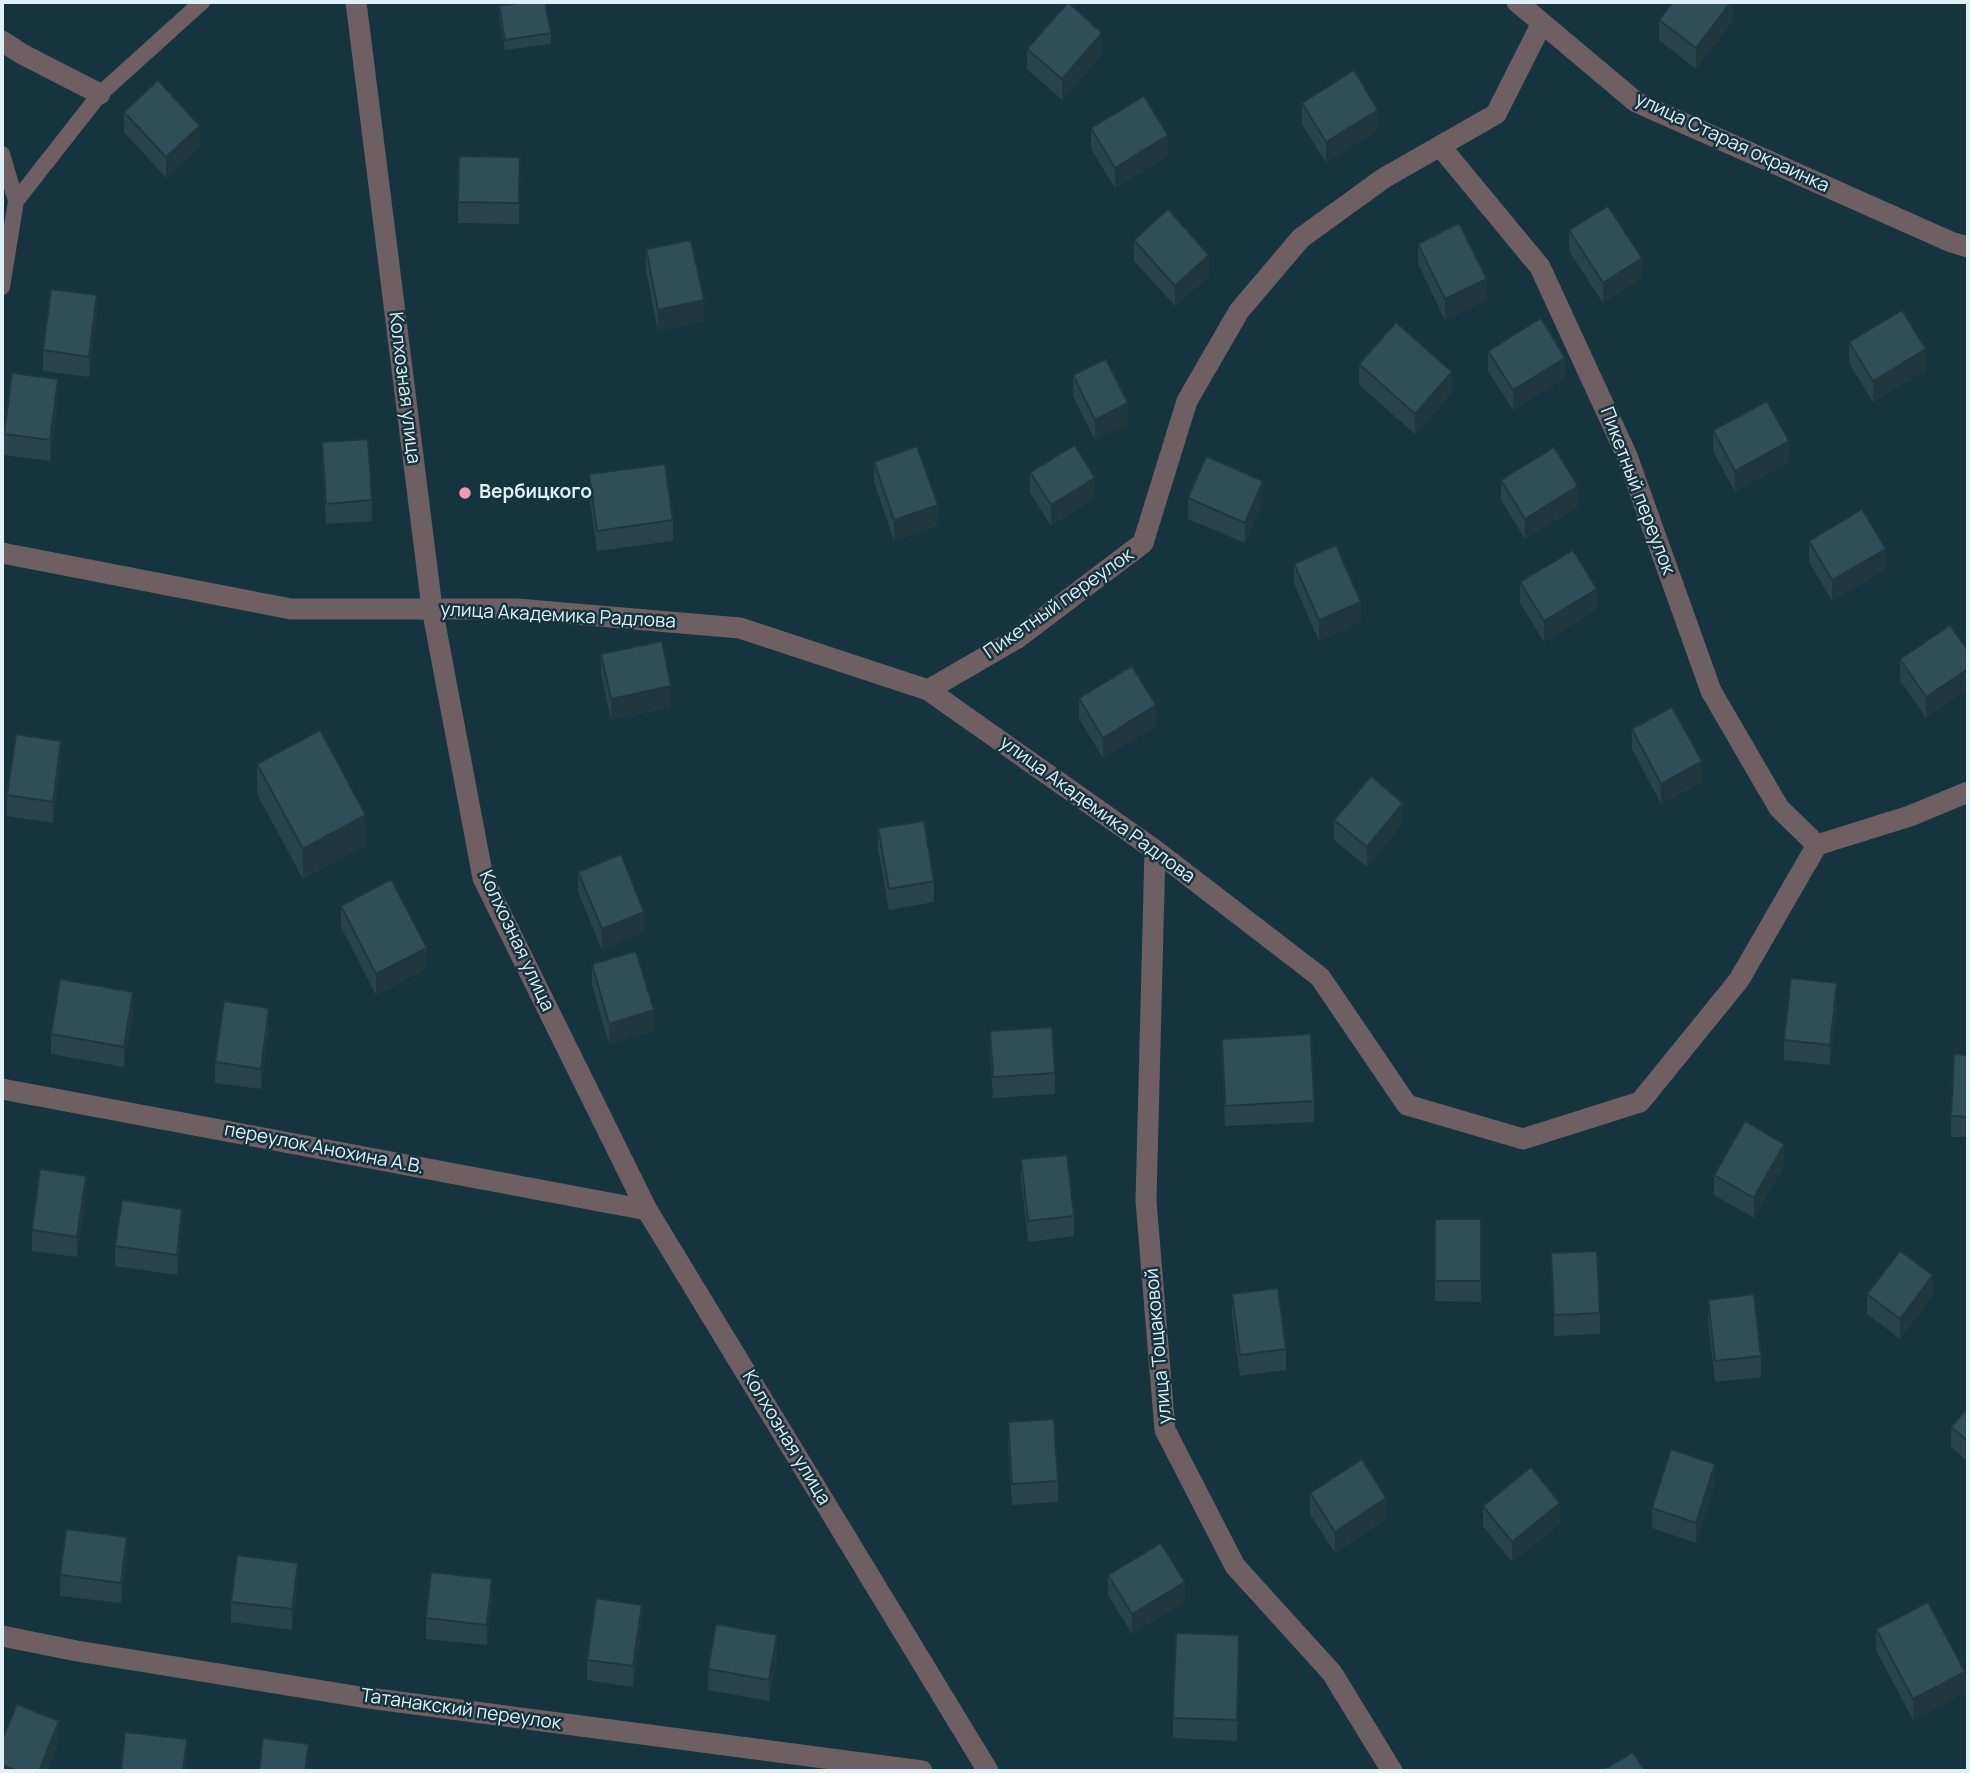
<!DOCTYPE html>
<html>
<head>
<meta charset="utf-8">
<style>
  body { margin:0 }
  #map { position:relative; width:1970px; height:1773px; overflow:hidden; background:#15343e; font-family:Manrope,sans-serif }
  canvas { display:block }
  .frame { position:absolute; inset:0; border:4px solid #dff0f6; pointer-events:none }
</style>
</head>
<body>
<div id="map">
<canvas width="1970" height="1773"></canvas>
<div class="frame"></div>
</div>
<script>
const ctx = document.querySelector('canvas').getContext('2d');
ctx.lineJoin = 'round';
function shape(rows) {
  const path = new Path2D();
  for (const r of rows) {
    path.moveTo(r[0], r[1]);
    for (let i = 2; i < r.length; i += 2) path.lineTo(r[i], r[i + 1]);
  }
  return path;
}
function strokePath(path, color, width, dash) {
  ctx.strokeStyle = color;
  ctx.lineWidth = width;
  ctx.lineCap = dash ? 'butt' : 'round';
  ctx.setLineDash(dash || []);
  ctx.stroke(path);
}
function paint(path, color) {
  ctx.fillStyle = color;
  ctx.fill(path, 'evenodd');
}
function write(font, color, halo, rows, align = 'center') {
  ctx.font = font + ' Manrope,sans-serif';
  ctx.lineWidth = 5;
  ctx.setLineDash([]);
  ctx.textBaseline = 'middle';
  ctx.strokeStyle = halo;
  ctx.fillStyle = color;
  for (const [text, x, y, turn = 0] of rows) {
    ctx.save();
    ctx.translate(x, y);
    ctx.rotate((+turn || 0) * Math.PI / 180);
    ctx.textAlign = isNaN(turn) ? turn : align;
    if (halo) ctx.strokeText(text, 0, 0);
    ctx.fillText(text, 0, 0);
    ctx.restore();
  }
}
const lane = shape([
  [2,154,16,201],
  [2,287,16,201,100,94,202,2]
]);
const street = shape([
  [356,2,432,608,483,878,647,1210,988,1771],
  [1517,2,1636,102,1951,242,1968,247],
  [2,41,22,54,100,94],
  [1440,146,1540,267,1627,456,1711,691,1779,808,1817,845],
  [2,553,291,609,517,609,740,628,928,690,1155,850,1320,977,1407,1105,1523,1139,1640,1102,1739,980,1817,845,1910,816,1968,792],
  [928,690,1016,639,1143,543,1187,401,1239,311,1301,238,1384,178,1496,114,1542,23],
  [1155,850,1146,1201,1165,1430,1235,1566,1332,1673,1392,1771],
  [2,1089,647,1210],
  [2,1636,77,1651,361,1697,922,1771]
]);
const wall = shape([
  [1733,2,1733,20,1696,69,1659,40,1659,20],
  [499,6,551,33,551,44,505,50,499,16],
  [1027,49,1102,54,1062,100,1027,69],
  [1302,103,1378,130,1326,163,1302,124],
  [124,112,200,146,166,178,124,132],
  [1091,128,1168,156,1115,188,1091,149],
  [520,178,519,224,458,223,458,202],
  [1569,230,1642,278,1603,303,1569,251],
  [1134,240,1209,276,1175,306,1134,261],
  [1418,244,1487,300,1445,320,1418,264],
  [646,249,704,321,658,331,646,270],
  [97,316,89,377,43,371,43,350],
  [1849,342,1926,370,1873,402,1849,363],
  [1488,351,1565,378,1513,410,1488,371],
  [1359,364,1452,393,1415,434,1359,385],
  [1073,375,1128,424,1095,440,1073,396],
  [58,400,50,461,4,455,4,434],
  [1713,430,1789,462,1735,492,1713,451],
  [322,442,372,500,372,521,326,524,322,462],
  [874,462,938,525,894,541,874,482],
  [1030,472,1095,498,1051,526,1030,493],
  [589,474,673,520,673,541,597,551,589,494],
  [1501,480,1578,507,1525,539,1501,500],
  [1188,498,1263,501,1245,543,1188,519],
  [1809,541,1886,569,1832,601,1809,562],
  [1294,564,1361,622,1319,641,1294,584],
  [1520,582,1597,609,1544,642,1520,603],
  [1950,625,1926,718,1900,680,1900,659],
  [601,654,671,707,611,720,601,674],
  [1079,698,1156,726,1103,758,1079,719],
  [1632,729,1702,782,1661,804,1632,749],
  [61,761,53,823,7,816,7,795],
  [257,764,366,845,303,879,257,794],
  [1334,820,1403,823,1367,867,1334,840],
  [878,828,934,881,934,902,889,910,878,849],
  [578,872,644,932,602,950,578,892],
  [341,906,427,968,376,995,341,927],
  [592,964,654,1031,609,1044,592,985],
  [1837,1004,1830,1065,1784,1060,1784,1040],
  [133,1013,124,1067,51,1054,51,1034],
  [269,1028,261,1089,215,1083,215,1062],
  [990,1031,1055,1073,1055,1094,993,1098,990,1052],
  [1222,1039,1314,1101,1314,1122,1225,1126,1222,1060],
  [1968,1055,1968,1137,1951,1137,1951,1116],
  [1021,1159,1074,1216,1074,1236,1028,1242,1021,1180],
  [1784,1165,1754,1218,1714,1195,1714,1175],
  [86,1196,77,1257,32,1251,32,1230],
  [1435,1219,1481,1219,1481,1302,1435,1301],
  [182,1229,177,1275,115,1266,115,1246],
  [1551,1253,1600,1313,1600,1334,1554,1336],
  [1232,1294,1286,1349,1286,1370,1240,1376,1232,1314],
  [1867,1294,1933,1295,1900,1339,1867,1314],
  [1708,1300,1761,1356,1761,1377,1715,1382,1708,1320],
  [1968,1407,1968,1462,1951,1447,1951,1427],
  [1008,1422,1058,1481,1058,1502,1012,1505,1008,1443],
  [1715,1484,1696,1543,1652,1528,1652,1508],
  [1310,1493,1386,1519,1335,1553,1310,1514],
  [1483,1506,1560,1524,1512,1562,1483,1526],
  [127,1558,121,1603,60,1596,60,1575],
  [1108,1575,1185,1602,1132,1634,1108,1595],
  [298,1584,292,1630,231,1622,231,1602],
  [492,1599,487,1645,426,1639,426,1618],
  [642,1626,633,1687,587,1680,587,1660],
  [1876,1629,1965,1693,1913,1720,1876,1650],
  [1239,1655,1237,1741,1173,1738,1173,1718],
  [777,1656,769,1701,708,1690,708,1669],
  [2,1740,59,1742,47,1771,2,1771]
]);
const shadedWall = shape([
  [1731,2,1733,2,1733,20,1696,69,1696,48],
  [1102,33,1102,54,1062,100,1062,79],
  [1378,110,1378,130,1326,163,1326,142],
  [200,126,200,146,166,178,166,157],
  [1168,135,1168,156,1115,188,1115,168],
  [1209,255,1209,276,1175,306,1175,286],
  [1642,258,1642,278,1603,303,1603,283],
  [1487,279,1487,300,1445,320,1445,299],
  [97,295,97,316,89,377,89,357],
  [704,300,704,321,658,331,658,310],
  [1926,349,1926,370,1873,402,1873,381],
  [1565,358,1565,378,1513,410,1513,390],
  [1452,372,1452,393,1415,434,1415,414],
  [58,379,58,400,50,461,50,440],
  [1128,403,1128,424,1095,440,1095,420],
  [1789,441,1789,462,1735,492,1735,471],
  [1095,478,1095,498,1051,526,1051,505],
  [1263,481,1263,501,1245,543,1245,523],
  [1578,486,1578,507,1525,539,1525,519],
  [938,505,938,525,894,541,894,520],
  [1886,549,1886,569,1832,601,1832,580],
  [1597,589,1597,609,1544,642,1544,621],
  [1361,602,1361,622,1319,641,1319,620],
  [1968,669,1968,689,1926,718,1926,697],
  [671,686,671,707,611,720,611,699],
  [1156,705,1156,726,1103,758,1103,738],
  [61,741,61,761,53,823,53,802],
  [1702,761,1702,782,1661,804,1661,784],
  [1403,803,1403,823,1367,867,1367,847],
  [366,815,366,845,303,879,303,849],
  [644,912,644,932,602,950,602,929],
  [427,948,427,968,376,995,376,974],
  [1837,983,1837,1004,1830,1065,1830,1045],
  [133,992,133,1013,124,1067,124,1047],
  [269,1008,269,1028,261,1089,261,1069],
  [654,1010,654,1031,609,1044,609,1024],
  [1784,1144,1784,1165,1754,1218,1754,1198],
  [86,1176,86,1196,77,1257,77,1237],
  [182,1209,182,1229,177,1275,177,1255],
  [1933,1275,1933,1295,1900,1339,1900,1319],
  [1715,1464,1715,1484,1696,1543,1696,1523],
  [1386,1498,1386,1519,1335,1553,1335,1532],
  [1560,1503,1560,1524,1512,1562,1512,1542],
  [127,1537,127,1558,121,1603,121,1583],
  [298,1563,298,1584,292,1630,292,1609],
  [492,1579,492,1599,487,1645,487,1625],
  [1185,1582,1185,1602,1132,1634,1132,1614],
  [642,1605,642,1626,633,1687,633,1666],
  [777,1635,777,1656,769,1701,769,1680],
  [1965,1672,1965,1693,1913,1720,1913,1699],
  [59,1721,59,1742,47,1771,39,1771],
  [187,1739,187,1760,186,1771,183,1771],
  [309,1744,308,1771,305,1771]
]);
const building = shape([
  [526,2,545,2,551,33,505,40,499,6,526,2],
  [1068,2,1102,33,1062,79,1027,49,1068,2],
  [1673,2,1731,2,1696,48,1659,20,1673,2],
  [1354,70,1378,110,1326,142,1302,103,1354,70],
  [158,80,200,126,166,157,124,112,158,80],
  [1144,96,1168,135,1115,168,1091,128,1144,96],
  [459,156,520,157,519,203,458,202,459,156],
  [1608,206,1642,258,1603,283,1569,230,1608,206],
  [1168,209,1209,255,1175,286,1134,240,1168,209],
  [1459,223,1487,279,1445,299,1418,244,1459,223],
  [691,240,704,300,658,310,646,249,691,240],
  [51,289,97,295,89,357,43,350,51,289],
  [1902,310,1926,349,1873,381,1849,342,1902,310],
  [1541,318,1565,358,1513,390,1488,351,1541,318],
  [1396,322,1452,372,1415,414,1359,364,1396,322],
  [1106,359,1128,403,1095,420,1073,375,1106,359],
  [12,373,58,379,50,440,4,434,12,373],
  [1767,401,1789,441,1735,471,1713,430,1767,401],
  [368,439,372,500,326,504,322,442,368,439],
  [1075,445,1095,478,1051,505,1030,472,1075,445],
  [917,446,938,505,894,520,874,462,917,446],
  [1554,447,1578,486,1525,519,1501,480,1554,447],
  [1206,456,1263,481,1245,523,1188,498,1206,456],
  [665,464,673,520,597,531,589,474,665,464],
  [1862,509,1886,549,1832,580,1809,541,1862,509],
  [1336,545,1361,602,1319,620,1294,564,1336,545],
  [1573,550,1597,589,1544,621,1520,582,1573,550],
  [1950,625,1968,651,1968,669,1926,697,1900,659,1950,625],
  [662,641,671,686,611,699,601,654,662,641],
  [1132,666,1156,705,1103,738,1079,698,1132,666],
  [1672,707,1702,761,1661,784,1632,729,1672,707],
  [320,730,366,815,303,849,257,764,320,730],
  [16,734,61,741,53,802,7,795,16,734],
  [1371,776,1403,803,1367,847,1334,820,1371,776],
  [924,821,934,881,889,889,878,828,924,821],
  [621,854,644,912,602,929,578,872,621,854],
  [391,879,427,948,376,974,341,906,391,879],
  [636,951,654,1010,609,1024,592,964,636,951],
  [1791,978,1837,983,1830,1045,1784,1040,1791,978],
  [60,979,133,992,124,1047,51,1034,60,979],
  [224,1001,269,1008,261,1069,215,1062,224,1001],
  [1052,1027,1055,1073,993,1077,990,1031,1052,1027],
  [1311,1034,1314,1101,1225,1106,1222,1039,1311,1034],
  [1954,1054,1968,1055,1968,1117,1951,1116,1954,1054],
  [1745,1121,1784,1144,1754,1198,1714,1175,1745,1121],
  [1067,1155,1074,1216,1028,1221,1021,1159,1067,1155],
  [40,1169,86,1176,77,1237,32,1230,40,1169],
  [122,1200,182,1209,177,1255,115,1246,122,1200],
  [1435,1219,1481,1219,1481,1281,1435,1281,1435,1219],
  [1597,1251,1600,1313,1554,1315,1551,1253,1597,1251],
  [1900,1251,1933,1275,1900,1319,1867,1294,1900,1251],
  [1278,1288,1286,1349,1240,1355,1232,1294,1278,1288],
  [1754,1294,1761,1356,1715,1361,1708,1300,1754,1294],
  [1968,1407,1968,1441,1951,1427,1968,1407],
  [1054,1419,1058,1481,1012,1484,1008,1422,1054,1419],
  [1671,1449,1715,1464,1696,1523,1652,1508,1671,1449],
  [1362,1459,1386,1498,1335,1532,1310,1493,1362,1459],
  [1531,1467,1560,1503,1512,1542,1483,1506,1531,1467],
  [66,1529,127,1537,121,1583,60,1575,66,1529],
  [1161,1543,1185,1582,1132,1614,1108,1575,1161,1543],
  [237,1555,298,1563,292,1609,231,1602,237,1555],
  [431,1572,492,1579,487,1625,426,1618,431,1572],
  [596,1598,642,1605,633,1666,587,1660,596,1598],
  [1928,1602,1965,1672,1913,1699,1876,1629,1928,1602],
  [716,1624,777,1635,769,1680,708,1669,716,1624],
  [1176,1633,1239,1635,1237,1720,1173,1718,1176,1633],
  [17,1704,59,1721,39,1771,18,1771,2,1765,2,1740,17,1704],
  [125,1732,187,1739,183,1771,121,1771,125,1732],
  [263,1738,309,1744,305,1771,259,1771,263,1738],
  [1633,1752,1645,1771,1601,1771,1633,1752]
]);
const markers = [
  [465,493,7,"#f19ab2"]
];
const streetNames = [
  ["улица Старая окраинка",1732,143,25],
  ["Колхозная улица",404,388,83],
  ["Пикетный переулок",1637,491,69],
  ["Пикетный переулок",1059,604,-35],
  ["улица Академика Радлова",558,616,3],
  ["улица Академика Радлова",1097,810,36],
  ["Колхозная улица",516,941,65],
  ["переулок Анохина А.В.",324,1149,11],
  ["улица Тощаковой",1159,1346,-95],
  ["Колхозная улица",786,1438,59],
  ["Татанакский переулок",461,1710,8]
];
const poiNames = [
  ["Вербицкого",479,493]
];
strokePath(lane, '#6d5f62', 16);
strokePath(street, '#6d5f62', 21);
paint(wall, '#28434c');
paint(shadedWall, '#21373e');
paint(building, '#2f4e58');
strokePath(building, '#21373e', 2);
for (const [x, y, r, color] of markers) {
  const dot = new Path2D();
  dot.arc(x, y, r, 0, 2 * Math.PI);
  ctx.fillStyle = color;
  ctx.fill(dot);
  strokePath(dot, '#15343e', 2.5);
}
write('19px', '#dff0f6', '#15343e', streetNames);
write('bold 19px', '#dff0f6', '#15343e', poiNames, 'left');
</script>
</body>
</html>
